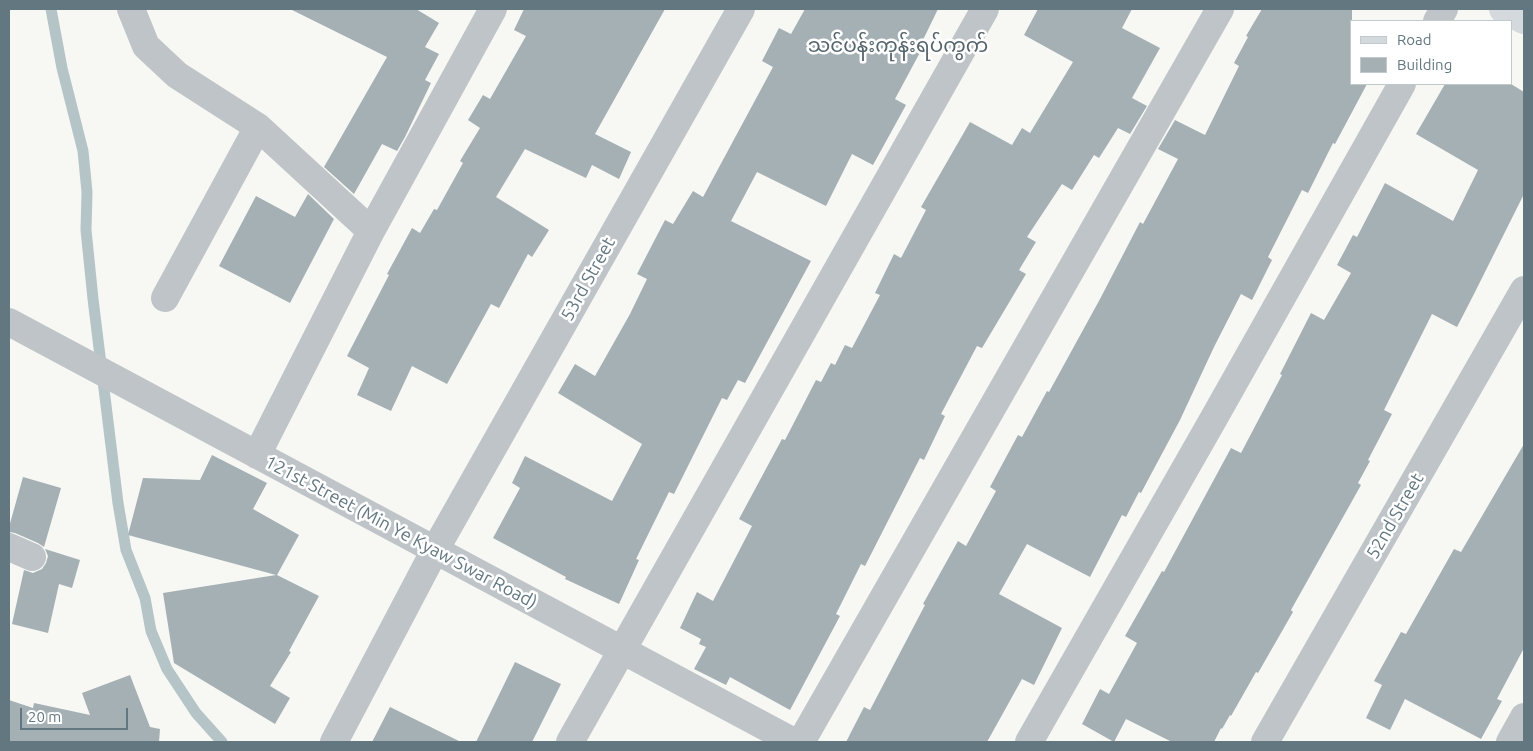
<!DOCTYPE html>
<html>
<head>
<meta charset="utf-8">
<style>
  body { margin:0 }
  #map { position:relative; width:1533px; height:751px; overflow:hidden; background:#f7f7f4; font-family:Ubuntu,sans-serif }
  canvas { display:block }
  .frame { position:absolute; inset:0; border:10px solid #627780; pointer-events:none }
  .legend { position:absolute; left:1350px; top:20px; width:162px; height:65px; box-sizing:border-box; background:#fff; border:1px solid #c0c9cc; margin:0; padding:6px 9px; list-style:none; font-size:15px; color:#627780 }
  .legend li { display:flex; align-items:center; gap:10px; height:25px }
  .legend b { width:25px; border:1px solid #c0c9cc }
  .scale { position:absolute; left:20px; top:708px; width:108px; height:22px; box-sizing:border-box; border:2px solid #627780; border-top:0; padding-left:6px; font-size:15px; line-height:18px; white-space:nowrap; color:#627780; -webkit-text-stroke:4px #fff; paint-order:stroke }
</style>
</head>
<body>
<div id="map">
<canvas width="1533" height="751"></canvas>
<div class="frame"></div>
<ul class="legend">
<li><b style="height:6px;background:#d3d9dc"></b>Road</li>
<li><b style="height:14px;background:#a5b0b4"></b>Building</li>
</ul>
<div class="scale">20 m</div>
</div>
<script>
const ctx = document.querySelector('canvas').getContext('2d');
ctx.lineJoin = 'round';
function shape(rows) {
  const path = new Path2D();
  for (const r of rows) {
    path.moveTo(r[0], r[1]);
    for (let i = 2; i < r.length; i += 2) path.lineTo(r[i], r[i + 1]);
  }
  return path;
}
function strokePath(path, color, width, dash) {
  ctx.strokeStyle = color;
  ctx.lineWidth = width;
  ctx.lineCap = dash ? 'butt' : 'round';
  ctx.setLineDash(dash || []);
  ctx.stroke(path);
}
function paint(path, color) {
  ctx.fillStyle = color;
  ctx.fill(path, 'evenodd');
}
function write(font, color, halo, rows, align = 'center') {
  ctx.font = font + ' Ubuntu,"Noto Sans Myanmar",sans-serif';
  ctx.lineWidth = 5;
  ctx.setLineDash([]);
  ctx.textBaseline = 'middle';
  ctx.strokeStyle = halo;
  ctx.fillStyle = color;
  for (const [text, x, y, turn = 0] of rows) {
    ctx.save();
    ctx.translate(x, y);
    ctx.rotate((+turn || 0) * Math.PI / 180);
    ctx.textAlign = isNaN(turn) ? turn : align;
    if (halo) ctx.strokeText(text, 0, 0);
    ctx.fillText(text, 0, 0);
    ctx.restore();
  }
}
const stream = shape([
  [51,9,62,68,83,151,87,192,86,230,93,299,118,503,126,550,145,598,151,631,167,669,196,713,222,742]
]);
const building = shape([
  [290,9,416,9,439,23,425,47,439,54,425,80,431,83,405,137,397,151,382,144,354,194,324,167,387,57],
  [524,9,665,9,595,134,631,152,619,179,592,165,586,178,525,149,496,197,549,230,532,257,528,254,499,308,491,304,447,384,412,366,391,411,357,395,369,368,347,356,389,275,387,274,412,228,420,233,434,209,437,210,463,163,460,161,480,128,468,120,483,95,490,99,526,36,514,30],
  [805,9,938,9,921,44,924,45,895,99,906,105,873,165,852,154,826,206,757,172,731,221,811,261,745,383,738,380,727,400,722,398,674,494,669,492,636,559,639,560,619,604,565,579,566,577,493,538,520,488,512,483,525,456,612,501,642,444,558,393,575,364,595,376,630,314,647,279,637,274,665,220,673,224,693,191,703,197,773,67,762,61,779,28,791,34],
  [1038,9,1132,9,1122,28,1160,48,1132,98,1147,106,1130,134,1118,128,1099,158,1094,155,1072,190,1062,184,1027,237,1036,242,1019,270,1026,274,982,348,977,346,941,414,945,416,924,460,920,458,865,566,861,564,836,614,840,616,790,710,730,677,726,685,694,669,706,647,699,644,701,639,680,628,697,592,713,601,752,526,739,519,782,439,785,440,816,380,821,382,831,363,835,365,845,345,852,348,880,295,875,293,894,254,901,258,926,210,921,207,970,122,1012,145,1022,128,1030,133,1073,62,1024,35],
  [1262,9,1352,9,1352,84,1367,84,1335,144,1333,143,1308,193,1302,190,1268,257,1272,260,1252,300,1241,294,1214,347,1180,420,1141,493,1139,492,1126,517,1122,515,1090,577,1027,544,999,594,1062,628,1034,685,1022,679,987,742,846,742,864,707,870,710,925,605,923,604,958,541,966,546,996,491,990,487,1018,435,1022,437,1047,391,1049,392,1100,299,1140,222,1143,224,1178,159,1158,149,1175,120,1205,135,1239,66,1234,63,1248,37,1246,36],
  [1445,84,1511,84,1524,92,1524,194,1474,294,1457,327,1432,314,1384,410,1392,414,1368,460,1370,461,1358,483,1361,485,1291,610,1293,612,1258,673,1256,672,1231,716,1230,715,1222,729,1221,728,1214,742,1172,742,1126,719,1114,742,1082,724,1100,689,1109,694,1137,643,1125,636,1162,571,1164,572,1231,448,1241,453,1282,375,1280,374,1311,313,1324,320,1351,273,1337,265,1353,235,1357,237,1385,183,1453,221,1478,170,1416,134],
  [308,194,334,219,290,303,219,266,256,196,295,217],
  [1524,444,1524,648,1497,699,1502,701,1481,739,1405,699,1390,730,1366,718,1382,685,1374,681,1401,632,1406,634,1454,549,1461,552],
  [212,455,267,483,253,509,299,535,277,575,319,596,289,651,291,652,270,686,290,698,275,724,174,663,163,593,276,575,128,535,143,478,200,480],
  [23,477,61,488,44,547,38,543,15,533,9,532,9,527],
  [45,549,80,560,72,588,59,584,48,633,12,624,24,570,33,573,42,569,46,563,48,556],
  [515,662,561,684,532,742,476,742],
  [130,675,150,727,160,729,159,742,9,742,9,700,33,708,34,703,90,715,82,693],
  [390,707,461,742,372,742]
]);
const street = shape([
  [131,9,146,46,177,75,258,127,371,231],
  [1437,21,1444,9],
  [165,298,258,127],
  [9,322,794,742],
  [257,455,371,231,493,9],
  [9,547,32,557],
  [334,742,435,550,741,9],
  [570,742,985,9],
  [801,742,1220,9],
  [1029,742,1214,418,1402,84],
  [1265,742,1524,290],
  [1510,742,1524,717]
]);
const secondary = shape([
  [1503,9,1524,20]
]);
const streetNames = [
  ["53rd Street",588,279,-61],
  ["52nd Street",1395,516,-60],
  ["121st Street (Min Ye Kyaw Swar Road)",401,532,28]
];
const quarterNames = [
  ["သင်ပန်းကုန်းရပ်ကွက်",898,45]
];
strokePath(stream, '#b5c5c7', 11);
paint(building, '#a5b0b4');
strokePath(street, '#bec4c7', 28);
strokePath(secondary, '#d3d9dc', 28);
write('18px', '#627780', '#fff', streetNames);
write('20px', '#54646b', '#fff', quarterNames);
</script>
</body>
</html>
